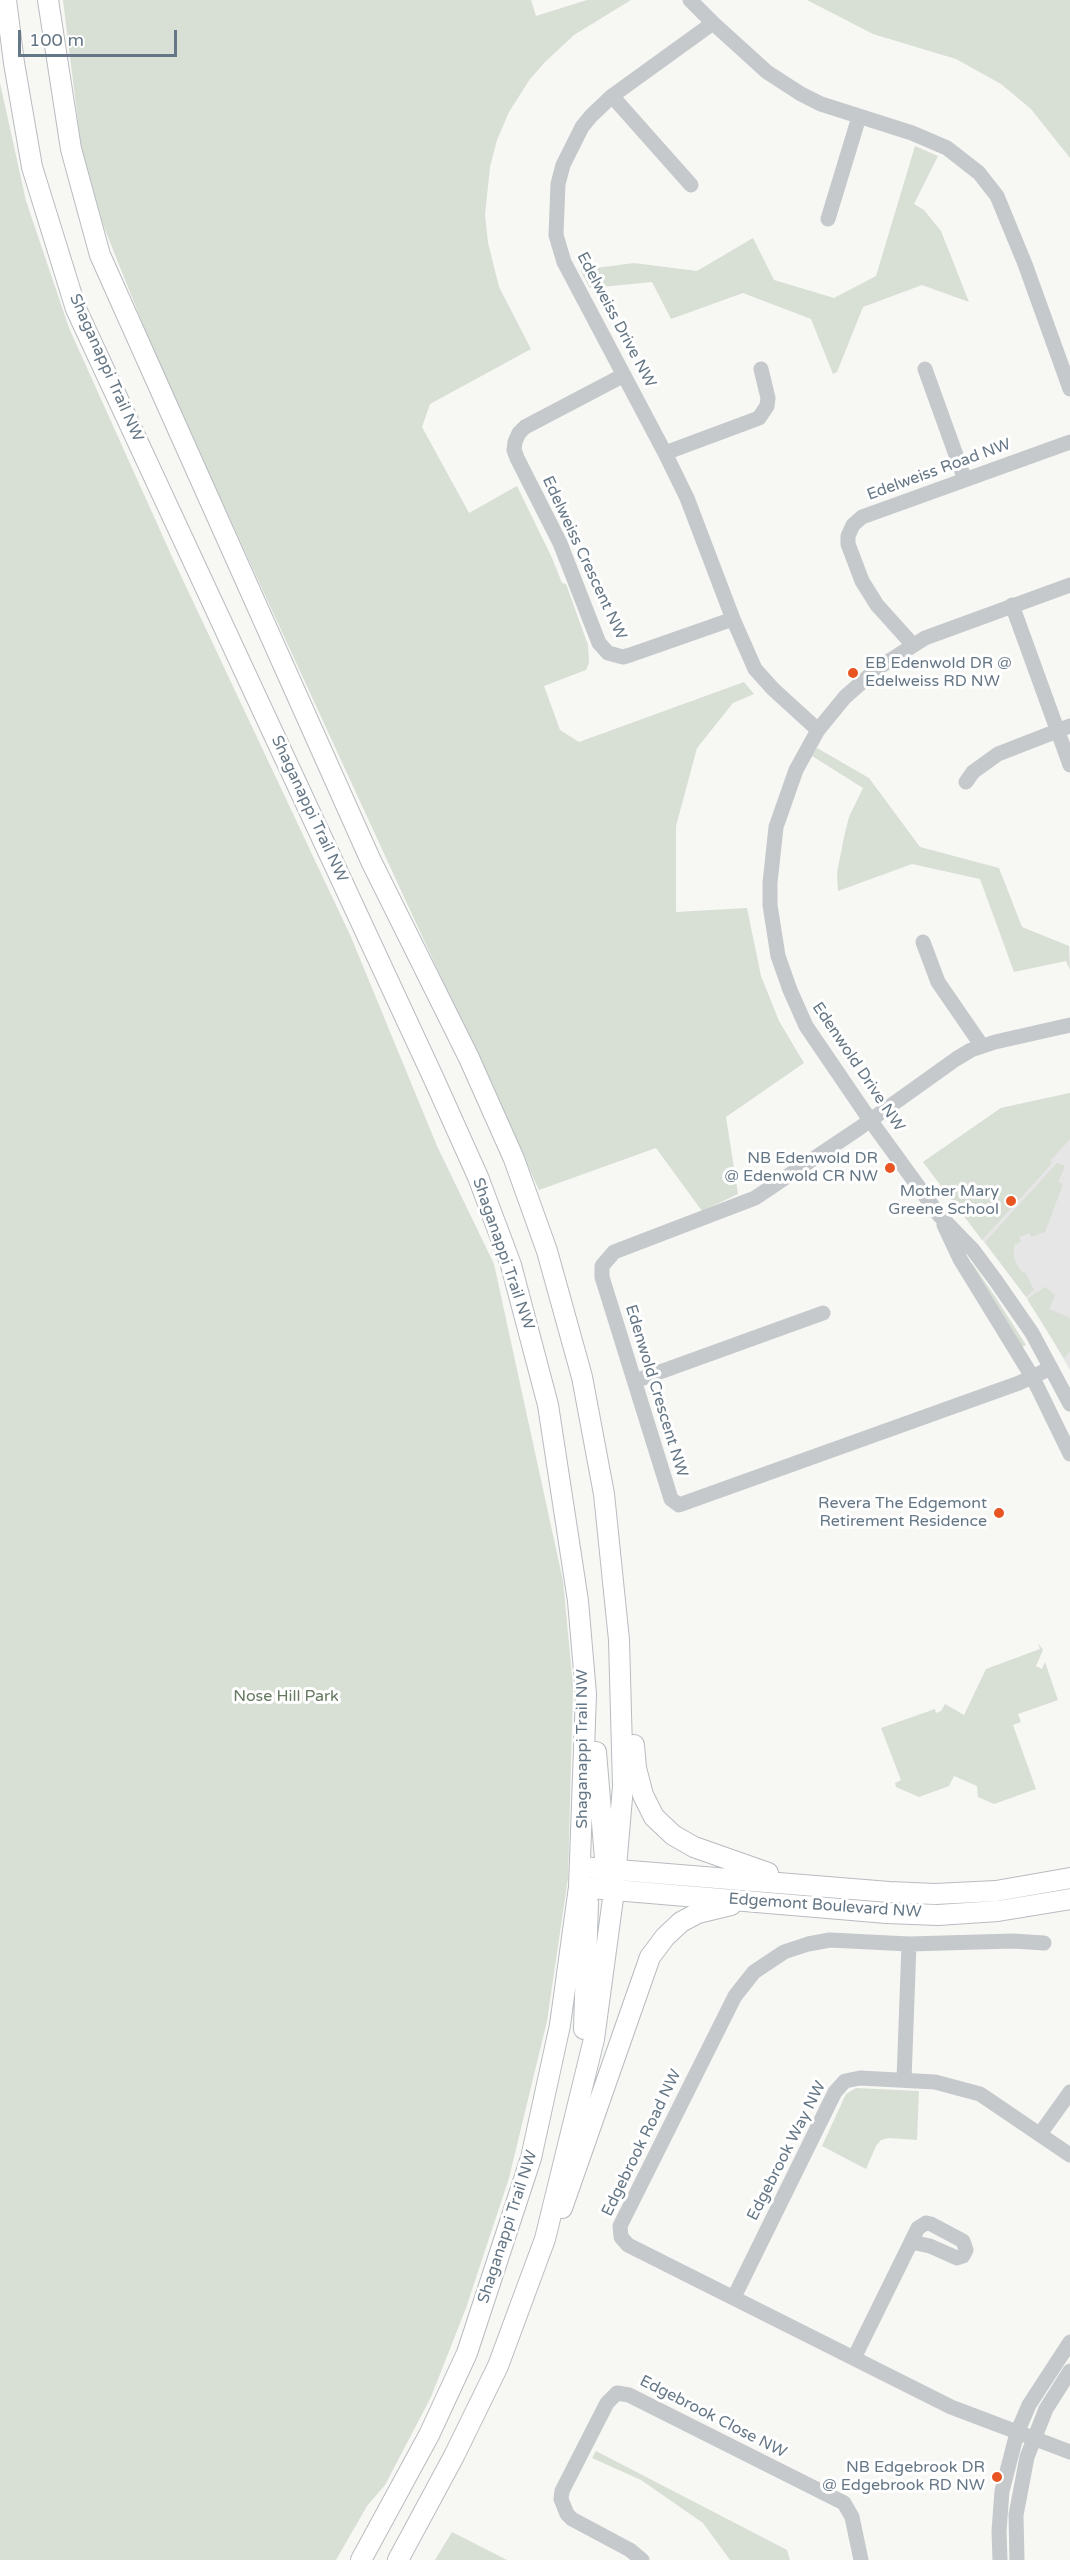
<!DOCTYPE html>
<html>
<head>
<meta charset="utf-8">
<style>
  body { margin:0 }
  #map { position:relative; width:1070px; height:2560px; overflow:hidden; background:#f7f7f4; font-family:"Varela Round",sans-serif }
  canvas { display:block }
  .scale { position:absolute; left:18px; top:30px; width:159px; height:27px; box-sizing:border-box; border:3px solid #657786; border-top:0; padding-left:8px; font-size:18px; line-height:21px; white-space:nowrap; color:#657786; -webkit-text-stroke:4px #fff; paint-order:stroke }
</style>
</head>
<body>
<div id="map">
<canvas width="1070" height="2560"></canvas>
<div class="scale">100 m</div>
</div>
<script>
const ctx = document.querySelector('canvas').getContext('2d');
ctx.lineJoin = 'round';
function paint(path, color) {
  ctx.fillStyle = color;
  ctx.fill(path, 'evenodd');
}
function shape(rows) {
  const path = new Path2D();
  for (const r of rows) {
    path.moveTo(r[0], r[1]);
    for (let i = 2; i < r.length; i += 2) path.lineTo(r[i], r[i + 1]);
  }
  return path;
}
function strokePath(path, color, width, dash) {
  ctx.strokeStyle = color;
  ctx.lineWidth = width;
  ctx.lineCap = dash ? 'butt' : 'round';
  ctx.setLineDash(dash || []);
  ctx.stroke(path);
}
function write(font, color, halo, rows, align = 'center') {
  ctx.font = font + ' "Varela Round",sans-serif';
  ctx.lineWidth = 6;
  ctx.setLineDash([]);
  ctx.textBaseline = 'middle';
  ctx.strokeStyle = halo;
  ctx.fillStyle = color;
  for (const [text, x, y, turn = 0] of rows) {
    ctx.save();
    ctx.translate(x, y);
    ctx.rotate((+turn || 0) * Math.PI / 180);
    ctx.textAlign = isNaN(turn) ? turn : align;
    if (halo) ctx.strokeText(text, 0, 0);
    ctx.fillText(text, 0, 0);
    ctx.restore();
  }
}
const built = shape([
  [1070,1093,1070,1370,1032,1305,923,1162,1001,1108]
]);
const green = shape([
  [63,0,531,0,536,16,587,0,631,0,574,35,545,62,530,79,509,112,497,140,490,167,485,215,488,243,499,287,531,349,430,404,422,427,469,513,517,486,552,558,562,583,566,584,588,645,589,663,586,670,544,686,560,730,579,742,744,682,754,694,733,703,697,748,676,826,676,912,747,908,761,976,779,1021,804,1063,726,1117,738,1194,702,1211,656,1148,539,1190,159,365,104,227,82,154],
  [807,0,1070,0,1070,158,1031,109,1001,84,956,59,873,34],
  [0,83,26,201,69,328,173,559,351,937,437,1146,494,1264,563,1581,573,1686,568,1878,547,2021,509,2178,466,2308,431,2397,385,2485,367,2506,336,2560,0,2560],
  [915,146,938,156,914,204,924,210,941,231,969,302,922,285,863,307,837,372,833,374,811,319,743,293,671,319,652,282,590,288,580,270,634,263,697,271,753,238,774,280,834,298,876,276],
  [817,748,869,778,920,847,999,868,1022,927,1069,946,1070,970,1066,961,1014,972,980,879,912,864,838,891,837,873,844,837,849,817,863,788,812,756],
  [1070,1093,1070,1139,1050,1161,1052,1162,1048,1168,982,1240,923,1162,1001,1108],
  [1057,1163,1065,1166,1058,1182,1063,1184,1045,1232,1031,1237,1030,1233,1019,1237,1021,1242,1014,1245,1014,1258,1019,1268,1023,1273,1025,1272,1034,1290,1026,1297,985,1242],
  [972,1263,996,1298,1026,1345,1022,1347,970,1264],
  [1045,1287,1055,1295,1049,1309,1070,1318,1070,1351,1064,1358,1027,1299],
  [1038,1643,1043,1650,1036,1666,1042,1669,1045,1662,1058,1700,1018,1714,1021,1722,1013,1725,1036,1789,994,1804,978,1797,977,1786,954,1776,949,1786,919,1797,896,1787,895,1783,901,1780,881,1728,935,1709,936,1713,941,1711,945,1704,964,1715,986,1669,1040,1649],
  [856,2088,919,2091,917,2140,889,2138,881,2140,876,2146,866,2169,822,2146,846,2094],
  [596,2451,787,2550,790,2560,730,2560,703,2523,641,2480,592,2458],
  [452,2532,507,2560,435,2560]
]);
const minor = shape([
  [690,0,713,23],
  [612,96,691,185],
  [828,219,859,117],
  [925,369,965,480],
  [624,375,525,427,519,433,515,442,514,450,517,458,560,543,599,643,608,653,623,657,630,655,733,619],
  [665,453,759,418,767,406,768,398,761,369],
  [1070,585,925,638,878,668,845,697,818,730,796,770,776,827,770,883,770,905,778,956,790,990,806,1026,870,1120,939,1215,973,1250,996,1281,1032,1333,1070,1404],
  [1012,605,1070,765],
  [913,645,877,605,862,581,848,544,848,536,853,525,862,517,1070,442],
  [818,730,773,689,755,669,733,619,687,498,665,453,564,262,556,235,558,184,563,165,582,127,591,116,612,96,713,23,767,72,801,94,821,104,912,133,947,148,979,173,997,196,1025,264,1070,389],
  [966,782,973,772,998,754,1070,726],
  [923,942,938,982,982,1046],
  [944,1225,960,1259,1033,1378,1070,1454],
  [1051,1368,1019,1383,679,1505,671,1499,602,1277,602,1266,614,1252,755,1198,858,1129,956,1059,971,1050,995,1042,1070,1025],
  [635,1381,823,1313],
  [909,1944,1013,1941,1044,1943],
  [904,2080,909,1944,830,1940,808,1944,784,1952,754,1972,735,1996,620,2226,621,2237,628,2245,951,2407,1070,2452],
  [1040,2134,1070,2092],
  [734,2297,835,2092,845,2081,860,2078,935,2082,980,2094,1070,2155],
  [854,2358,918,2228,926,2223,931,2224,963,2241,966,2250,963,2256,957,2258,930,2246,911,2242],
  [642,2560,630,2550,572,2519,567,2514,561,2499,562,2491,607,2403,617,2393,629,2395,844,2503,852,2517,861,2560],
  [1000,2560,999,2531,1002,2491,1017,2433,1029,2405,1070,2342],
  [1017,2560,1016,2515,1027,2457,1046,2409,1070,2371]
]);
const major = shape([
  [6,0,14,63,32,167,76,309,433,1077,478,1177,511,1265,548,1405,578,1601,586,1694,579,1887,560,2025,531,2158,467,2353,429,2435,361,2560],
  [48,0,71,149,100,255,371,861,469,1058,514,1159,547,1251,582,1377,604,1494,619,1640,623,1786,614,1891,594,2039,545,2239,498,2366,454,2456,398,2560],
  [634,1745,636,1768,643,1795,654,1817,673,1835,694,1847,768,1873],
  [596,1752,607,1882],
  [581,1867,889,1892,935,1894,996,1891,1070,1878],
  [579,1887,887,1913,938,1915,998,1911,1070,1899],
  [584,2029,588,1902],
  [562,2208,650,1957,665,1937,681,1922,698,1913,731,1905]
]);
const markers = [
  [853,673,6,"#e85523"],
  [890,1168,6,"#e85523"],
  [1011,1201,6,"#e85523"],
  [999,1513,6,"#e85523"],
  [997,2477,6,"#e85523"]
];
const streetNames = [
  ["Edelweiss Drive NW",616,320,62],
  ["Shaganappi Trail NW",106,368,66],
  ["Edelweiss Road NW",939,470,-20],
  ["Edelweiss Crescent NW",584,558,65],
  ["Shaganappi Trail NW",309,809,65],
  ["Edenwold Drive NW",858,1067,56],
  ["Shaganappi Trail NW",503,1254,71],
  ["Edenwold Crescent NW",656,1391,73],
  ["Shaganappi Trail NW",583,1749,-90],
  ["Edgemont Boulevard NW",825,1906,4],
  ["Edgebrook Road NW",642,2143,-64],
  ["Edgebrook Way NW",787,2151,-63],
  ["Shaganappi Trail NW",508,2227,-72],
  ["Edgebrook Close NW",713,2417,27]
];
const poiNames = [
  ["EB Edenwold DR @",865,664,"left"],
  ["Edelweiss RD NW",865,682,"left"],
  ["NB Edenwold DR",878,1159],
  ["@ Edenwold CR NW",878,1177],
  ["Mother Mary",999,1192],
  ["Greene School",999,1210],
  ["Revera The Edgemont",987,1504],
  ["Retirement Residence",987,1522],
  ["NB Edgebrook DR",985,2468],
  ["@ Edgebrook RD NW",985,2486]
];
const parkNames = [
  ["Nose Hill Park",286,1697]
];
paint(built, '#e5e6e5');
paint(green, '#d8dfd5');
strokePath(major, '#b8bcc0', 22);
strokePath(minor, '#c5c9cc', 15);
strokePath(major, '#fff', 20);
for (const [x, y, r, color] of markers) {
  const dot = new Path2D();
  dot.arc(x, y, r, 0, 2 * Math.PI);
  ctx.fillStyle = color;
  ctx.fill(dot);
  strokePath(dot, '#fff', 2);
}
write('16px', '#657786', '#fff', streetNames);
write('16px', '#657786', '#fff', poiNames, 'right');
write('16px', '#657860', '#fff', parkNames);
</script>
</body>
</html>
